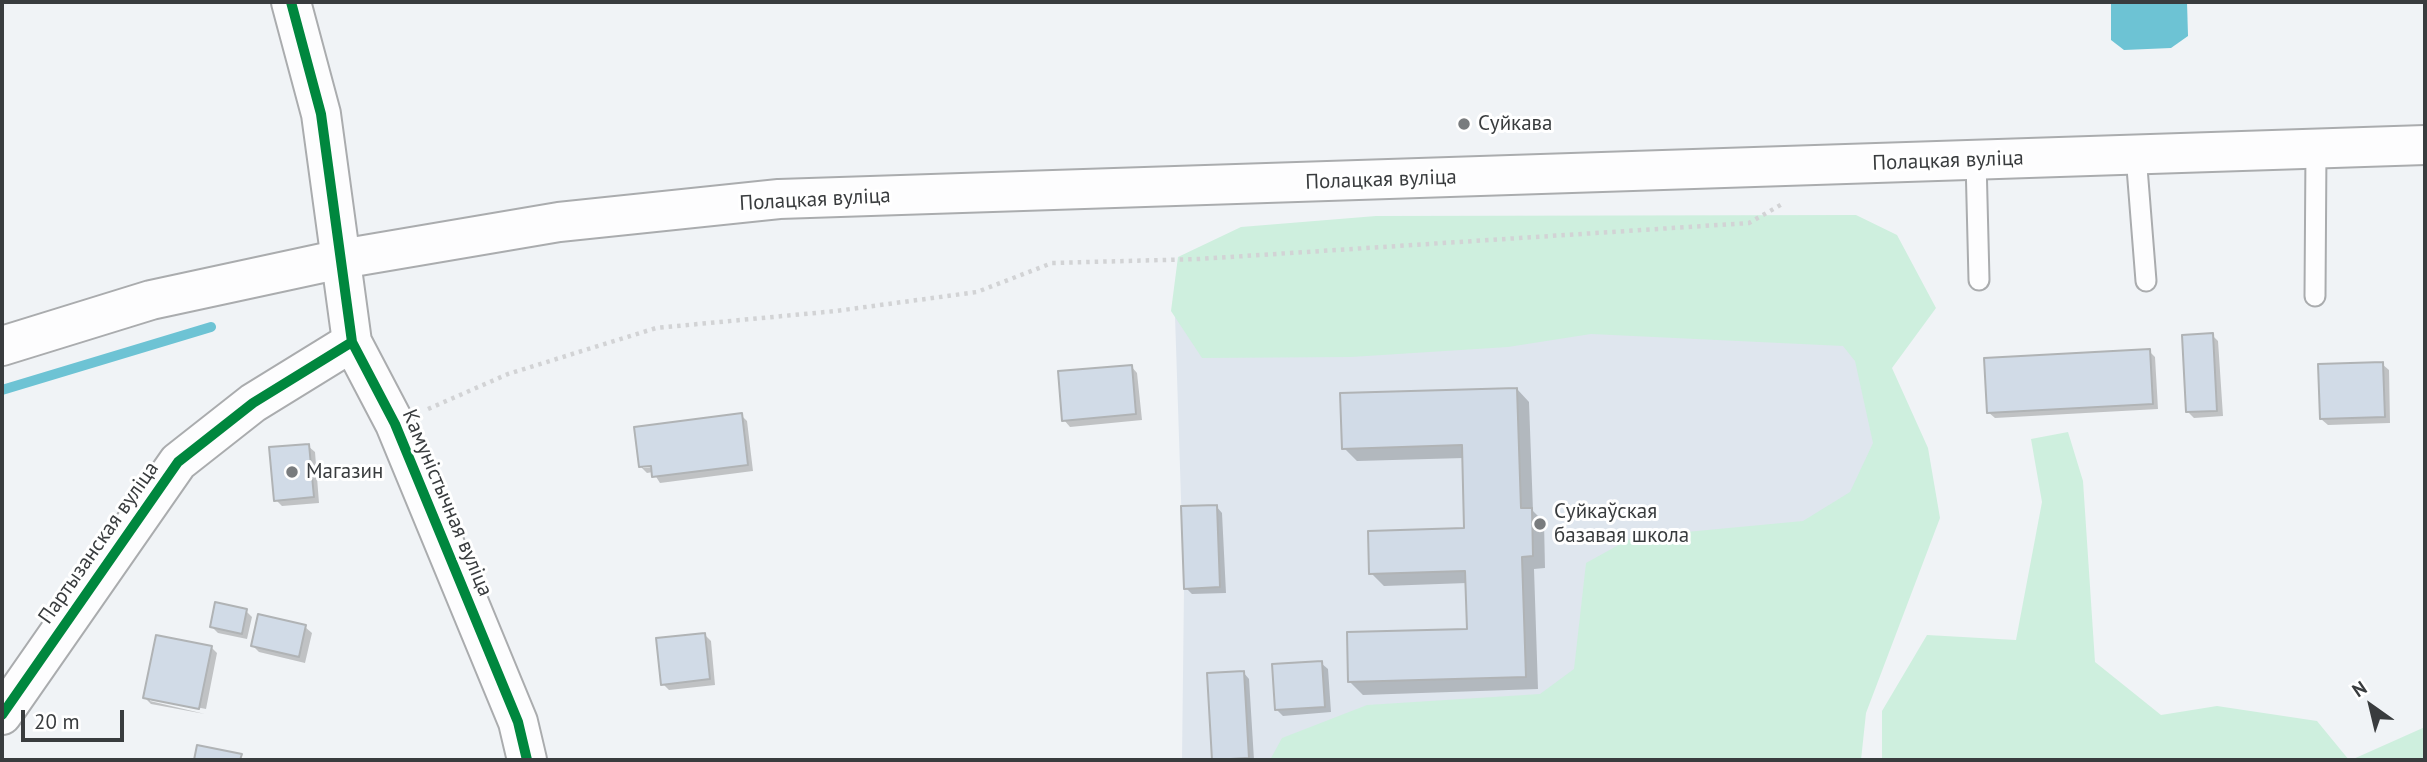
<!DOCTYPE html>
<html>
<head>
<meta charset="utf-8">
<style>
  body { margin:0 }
  #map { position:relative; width:2427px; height:762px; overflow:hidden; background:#f0f3f6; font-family:"PT Sans",sans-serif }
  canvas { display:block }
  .frame { position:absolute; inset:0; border:4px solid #393c3e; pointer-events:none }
  .north { position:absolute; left:2336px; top:671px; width:70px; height:70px; -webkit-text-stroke:5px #fff; paint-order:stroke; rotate:326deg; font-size:19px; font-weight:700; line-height:28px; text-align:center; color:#393c3e }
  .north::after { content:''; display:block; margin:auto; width:24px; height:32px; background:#393c3e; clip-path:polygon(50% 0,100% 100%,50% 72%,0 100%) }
  .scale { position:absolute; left:21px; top:710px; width:103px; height:32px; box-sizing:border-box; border:4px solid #393c3e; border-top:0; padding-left:9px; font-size:21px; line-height:24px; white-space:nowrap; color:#393c3e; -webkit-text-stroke:5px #fff; paint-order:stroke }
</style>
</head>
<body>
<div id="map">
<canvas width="2427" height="762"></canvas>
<div class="frame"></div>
<div class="north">N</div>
<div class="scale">20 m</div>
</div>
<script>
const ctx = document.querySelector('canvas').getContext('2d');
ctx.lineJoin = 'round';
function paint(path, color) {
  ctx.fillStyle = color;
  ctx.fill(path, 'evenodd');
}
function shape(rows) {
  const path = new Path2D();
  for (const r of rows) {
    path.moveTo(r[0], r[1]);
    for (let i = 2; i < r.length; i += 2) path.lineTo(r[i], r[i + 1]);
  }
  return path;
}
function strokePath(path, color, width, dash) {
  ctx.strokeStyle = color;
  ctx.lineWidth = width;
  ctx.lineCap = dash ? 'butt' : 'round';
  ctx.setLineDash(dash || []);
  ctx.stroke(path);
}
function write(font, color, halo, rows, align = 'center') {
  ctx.font = font + ' "PT Sans",sans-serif';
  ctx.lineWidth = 6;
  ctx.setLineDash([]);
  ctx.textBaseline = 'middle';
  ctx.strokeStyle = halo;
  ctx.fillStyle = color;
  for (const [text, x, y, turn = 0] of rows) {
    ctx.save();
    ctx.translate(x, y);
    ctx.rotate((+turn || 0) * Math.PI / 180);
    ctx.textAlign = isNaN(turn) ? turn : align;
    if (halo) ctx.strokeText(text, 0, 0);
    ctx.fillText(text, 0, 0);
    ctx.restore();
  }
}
const built = shape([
  [1175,316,1884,333,1901,542,1785,760,1182,760,1184,589]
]);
const green = shape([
  [1856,215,1897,235,1936,308,1892,368,1928,448,1940,518,1866,713,1861,760,1270,760,1282,738,1367,705,1540,694,1574,669,1586,563,1633,537,1803,521,1850,492,1873,443,1855,361,1843,346,1591,334,1508,347,1351,357,1202,358,1171,311,1178,257,1241,227,1376,216],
  [2068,432,2083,481,2095,662,2161,715,2217,706,2317,721,2349,760,1882,760,1882,711,1927,635,2016,640,2042,502,2031,439],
  [2425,727,2425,760,2351,760]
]);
const water = shape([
  [2111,2,2187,2,2188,36,2171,48,2124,50,2111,40]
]);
const shadow = shape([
  [2212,335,2218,341,2223,416,2194,418,2188,412],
  [2149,351,2155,357,2158,409,1995,418,1988,412],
  [2382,364,2389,370,2390,423,2328,425,2321,419],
  [1131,366,1137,373,1142,420,1070,427,1064,420],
  [1517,389,1529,402,1533,511,1544,522,1545,568,1534,569,1538,689,1363,695,1350,682,1469,630,1467,583,1384,586,1371,573,1466,530,1464,458,1357,461,1344,448],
  [741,415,747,421,753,471,660,483,653,472,647,473,640,466],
  [643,465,660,467,643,468],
  [308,446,315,452,319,503,282,506,276,500],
  [1216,506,1222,513,1226,593,1192,594,1186,588],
  [246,611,252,617,247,639,218,633,212,627],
  [305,627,312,633,305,663,259,652,253,646],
  [705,635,711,641,715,685,669,690,663,684],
  [211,647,217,653,206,709,150,698,150,701,205,714,151,704,145,698],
  [1321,663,1328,669,1331,712,1283,716,1277,710],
  [1243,672,1249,679,1254,760,1214,760]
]);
const stream = shape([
  [2,390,211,327]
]);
const building = shape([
  [2213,333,2217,411,2186,412,2182,335,2213,333],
  [2150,349,2153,404,1987,413,1984,358,2150,349],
  [2383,362,2385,417,2320,419,2318,364,2383,362],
  [1132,365,1136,414,1062,421,1058,371,1132,365],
  [1517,388,1521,508,1532,508,1533,556,1522,557,1526,677,1348,682,1347,632,1467,629,1465,571,1369,574,1368,531,1464,528,1462,445,1342,449,1340,393,1517,388],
  [742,413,748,465,652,477,651,466,639,467,634,427,742,413],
  [309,444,314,497,274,501,269,447,309,444],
  [1217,505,1220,587,1184,589,1181,506,1217,505],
  [215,602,247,609,242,634,210,627,215,602],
  [258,614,306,625,299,657,251,646,258,614],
  [705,633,710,679,661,685,656,638,705,633],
  [156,635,212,646,199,709,143,698,156,635],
  [1322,661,1325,707,1275,710,1272,664,1322,661],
  [1244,671,1249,758,1212,760,1207,673,1244,671],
  [197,745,242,754,240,760,194,760,197,745]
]);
const path = shape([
  [428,409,508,374,656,328,836,311,977,292,1052,263,1199,259,1749,223,1784,203]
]);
const lane = shape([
  [2136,155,2146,281],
  [1976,160,1979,280],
  [2315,296,2316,149]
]);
const street = shape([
  [291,2,321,114,352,342,395,424,518,722,527,760],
  [2,715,178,462,253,403,352,342]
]);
const secondary = shape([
  [2,346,151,300,341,259,559,222,779,199,2425,145]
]);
const cycleway = shape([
  [291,2,321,114,352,342,395,424,518,722,527,760],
  [2,715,178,462,253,403,352,342]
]);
const markers = [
  [1464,124,7,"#797c7e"],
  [292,472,7,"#797c7e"],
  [1540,524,7,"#797c7e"]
];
const poiNames = [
  ["Суйкава",1478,124],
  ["Магазин",306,472],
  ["Суйкаўская",1554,512],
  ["базавая школа",1554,536]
];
const streetNames = [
  ["Полацкая вуліца",1948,161,-2],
  ["Полацкая вуліца",1381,180,-2],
  ["Полацкая вуліца",815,200,-3],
  ["Камуністычная вуліца",447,503,67],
  ["Партызанская вуліца",99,543,-55]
];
paint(built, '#dfe6ee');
paint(green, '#ceefde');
paint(water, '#6dc3d4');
paint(shadow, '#0003');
strokePath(stream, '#6dc3d4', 10);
paint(building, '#d1dbe7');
strokePath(building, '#b0b3b5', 2);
strokePath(lane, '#aaacae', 23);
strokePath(street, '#aaacae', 42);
strokePath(secondary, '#aaacae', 42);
strokePath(path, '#d2d3d5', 4.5, [3.5, 5]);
strokePath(lane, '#fdfdfe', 19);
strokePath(street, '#fdfdfe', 38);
strokePath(secondary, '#fdfdfe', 38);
strokePath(cycleway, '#00873e', 10);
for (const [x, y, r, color] of markers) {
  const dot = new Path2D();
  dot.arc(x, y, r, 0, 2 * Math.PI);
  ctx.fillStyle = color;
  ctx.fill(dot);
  strokePath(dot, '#fff', 2.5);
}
write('21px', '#393c3e', '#fff', poiNames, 'left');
write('21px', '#393c3e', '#fff', streetNames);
</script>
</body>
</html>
